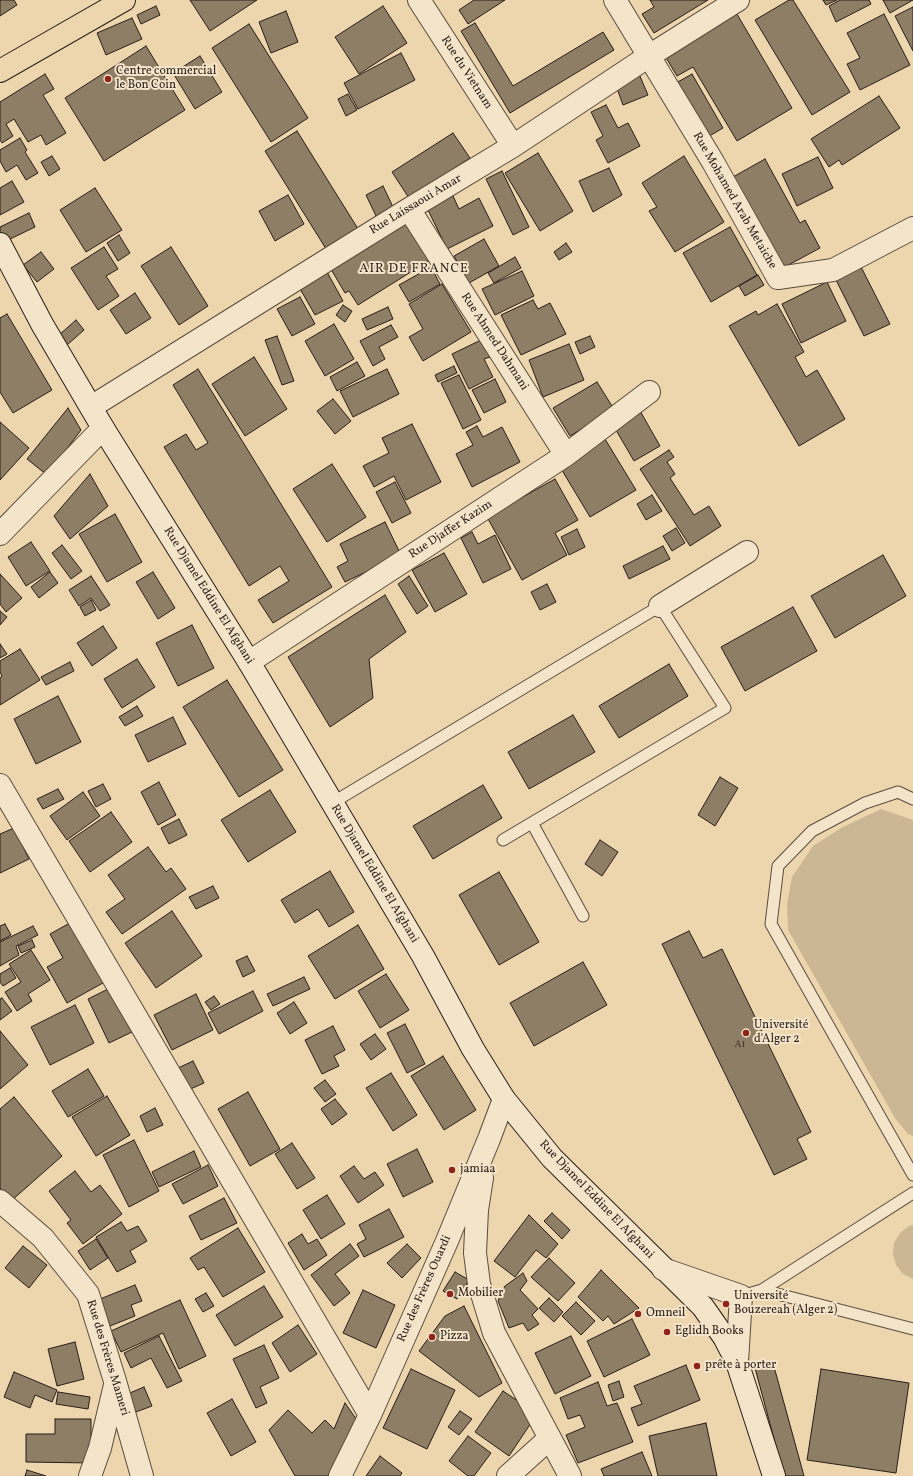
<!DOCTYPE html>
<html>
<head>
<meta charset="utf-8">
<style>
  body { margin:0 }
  canvas { display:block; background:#edd6ae }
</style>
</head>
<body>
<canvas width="913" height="1476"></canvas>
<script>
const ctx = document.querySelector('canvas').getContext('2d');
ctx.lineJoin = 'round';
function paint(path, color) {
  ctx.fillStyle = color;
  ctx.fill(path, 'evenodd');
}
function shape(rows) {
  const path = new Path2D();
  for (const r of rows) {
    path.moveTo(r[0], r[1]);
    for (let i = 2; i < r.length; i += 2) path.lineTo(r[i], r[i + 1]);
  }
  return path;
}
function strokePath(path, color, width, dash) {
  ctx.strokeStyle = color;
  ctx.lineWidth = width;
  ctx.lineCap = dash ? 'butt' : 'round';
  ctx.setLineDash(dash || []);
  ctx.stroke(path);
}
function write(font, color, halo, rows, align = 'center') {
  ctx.font = font + ' Vollkorn,serif';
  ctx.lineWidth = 4;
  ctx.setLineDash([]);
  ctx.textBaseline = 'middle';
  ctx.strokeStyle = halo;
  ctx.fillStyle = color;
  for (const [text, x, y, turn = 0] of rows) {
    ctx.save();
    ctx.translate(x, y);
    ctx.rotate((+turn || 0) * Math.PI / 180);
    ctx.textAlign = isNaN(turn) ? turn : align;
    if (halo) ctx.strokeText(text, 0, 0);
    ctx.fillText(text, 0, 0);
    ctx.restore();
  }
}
const green = shape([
  [881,809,913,820,913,1136,908,1134,895,1118,788,930,787,904,792,877,813,846,841,828],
  [913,1225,913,1279,903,1274,896,1265,893,1254,894,1243,900,1233,909,1226]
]);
const building = shape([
  [0,0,14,0,17,5,0,16,0,0],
  [190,0,257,0,210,31,190,0],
  [474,0,505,0,468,24,459,10,474,0],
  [650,0,708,0,654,33,642,14,654,7,650,0],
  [789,0,793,0,850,92,812,115,755,20,789,0],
  [823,0,837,0,826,5,823,0],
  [840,0,869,0,871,4,836,22,829,6,840,0],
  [883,0,913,0,890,13,883,0],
  [156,6,160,15,141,24,137,15,156,6],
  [383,6,407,43,359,74,335,37,383,6],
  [913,7,913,51,895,16,913,7],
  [734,9,792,108,737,141,693,67,677,76,662,51,734,9],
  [286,11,298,42,271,53,259,22,286,11],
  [884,14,910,65,860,90,847,64,860,58,847,33,884,14],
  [132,18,142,39,106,55,97,33,132,18],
  [475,23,513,86,603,32,614,50,510,113,461,31,475,23],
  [249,24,308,118,271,142,212,48,249,24],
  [146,46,185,110,104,161,65,98,146,46],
  [401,53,415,80,358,109,344,83,401,53],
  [200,56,222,92,195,109,173,73,200,56],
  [45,74,54,89,43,95,66,133,46,145,41,135,28,142,14,119,6,124,13,136,2,143,0,140,0,102,45,74],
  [639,74,648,95,623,105,615,83,639,74],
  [692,74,723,128,706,138,676,83,692,74],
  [348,94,357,110,346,116,338,99,348,94],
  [879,96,900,128,842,165,839,160,829,167,811,139,879,96],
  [606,105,618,128,628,123,640,146,608,163,596,140,603,136,591,112,606,105],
  [297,131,360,232,328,252,265,151,297,131],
  [453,133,470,158,409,198,392,172,453,133],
  [20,138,27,150,25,152,38,173,26,180,17,165,6,172,0,161,0,150,20,138],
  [538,153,573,211,540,231,505,173,538,153],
  [52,156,60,169,49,176,41,162,52,156],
  [684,156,724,222,675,252,649,211,657,207,642,183,684,156],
  [818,157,833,188,797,206,782,174,818,157],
  [765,159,800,223,805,220,820,248,781,269,733,177,765,159],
  [609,168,622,195,593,212,579,181,609,168],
  [502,171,529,227,513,235,486,179,502,171],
  [12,181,24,202,0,215,0,188,12,181],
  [383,186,393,207,376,216,366,195,383,186],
  [95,188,122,230,86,252,60,210,95,188],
  [288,195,304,224,275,241,259,211,288,195],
  [453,196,459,209,479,198,493,226,447,249,427,208,453,196],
  [29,213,35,227,4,242,0,233,0,227,29,213],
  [402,216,430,260,358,305,349,291,345,293,328,264,402,216],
  [730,227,757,275,711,302,683,253,730,227],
  [119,235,130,253,118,261,107,243,119,235],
  [484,239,499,266,469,283,454,256,484,239],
  [566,243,572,252,559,260,554,252,566,243],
  [104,247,118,269,106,276,119,296,98,310,71,268,104,247],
  [171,247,208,306,179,325,141,266,171,247],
  [41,252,54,269,37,282,23,265,41,252],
  [515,257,521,268,494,283,488,273,515,257],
  [858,261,890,324,864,336,833,274,858,261],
  [431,267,440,284,409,302,399,285,431,267],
  [522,271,534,296,495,315,482,289,522,271],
  [327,272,343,301,315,315,299,287,327,272],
  [758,275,764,285,745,296,739,286,758,275],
  [827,282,846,321,801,343,782,304,827,282],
  [442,284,471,332,423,361,409,337,423,329,409,304,442,284],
  [135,293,151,318,126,334,110,310,135,293],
  [300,297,315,324,292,336,277,309,300,297],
  [533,300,538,309,550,303,566,334,521,355,501,315,533,300],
  [777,304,804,352,795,357,806,377,817,370,845,419,799,446,729,326,756,311,758,315,777,304],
  [343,305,352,311,345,322,336,315,343,305],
  [388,307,393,319,367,330,362,319,388,307],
  [7,314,52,390,13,413,0,392,0,318,7,314],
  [76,320,84,330,67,345,59,335,76,320],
  [334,324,354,359,325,376,305,341,334,324],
  [391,325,398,337,379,347,385,359,373,366,360,341,391,325],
  [277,336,294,381,282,385,265,340,277,336],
  [590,336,595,347,580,354,575,342,590,336],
  [481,340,490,357,484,359,493,377,469,389,452,354,481,340],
  [569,344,584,380,543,397,529,360,569,344],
  [254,357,287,409,245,436,212,384,254,357],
  [357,362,365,376,337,391,330,377,357,362],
  [454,366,457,373,438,382,435,375,454,366],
  [198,369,332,587,273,623,258,600,289,581,280,566,249,586,164,447,186,434,196,450,208,443,173,385,198,369],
  [387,369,399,394,353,417,340,391,387,369],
  [459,375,481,420,463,429,441,383,459,375],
  [495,379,506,402,484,413,472,390,495,379],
  [597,382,617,414,598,419,570,436,553,408,597,382],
  [333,399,351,421,335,434,317,411,333,399],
  [68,408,81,430,47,475,27,459,68,408],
  [639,409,660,446,634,461,613,425,639,409],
  [0,422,29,448,0,480,0,422],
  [412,424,441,482,406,500,394,476,374,487,363,466,389,453,382,438,412,424],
  [477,426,483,437,502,427,520,462,472,487,456,454,473,445,466,432,477,426],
  [605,439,636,490,590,517,560,467,605,439],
  [669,450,674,457,667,462,675,474,670,478,694,515,709,506,721,526,690,546,640,469,669,450],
  [332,464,366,517,327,542,293,489,332,464],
  [90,474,108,506,70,539,54,516,90,474],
  [555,479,578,520,555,533,567,555,522,580,487,517,555,479],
  [395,482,411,513,392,523,376,492,395,482],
  [652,495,662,511,646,520,637,504,652,495],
  [115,514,142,562,107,582,79,534,115,514],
  [385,522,401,555,345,582,337,567,348,561,340,544,385,522],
  [676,528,685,543,672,551,663,536,676,528],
  [577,529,585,547,569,555,561,537,577,529],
  [472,532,478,544,495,535,511,569,483,583,461,538,472,532],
  [31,542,50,571,26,586,8,557,31,542],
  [62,545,82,571,71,579,52,553,62,545],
  [663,546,670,559,629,579,623,566,663,546],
  [444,553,467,594,435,612,412,570,444,553],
  [883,555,906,596,835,638,811,596,883,555],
  [50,572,58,583,39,598,31,587,50,572],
  [153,572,175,608,158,619,136,582,153,572],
  [0,574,22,598,6,612,0,604,0,574],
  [91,576,110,605,100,611,91,598,79,606,69,590,91,576],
  [409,576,428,606,417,614,398,584,409,576],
  [547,584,556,602,540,610,531,592,547,584],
  [385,595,406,632,369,659,373,698,330,727,288,657,385,595],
  [91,600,96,610,85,616,80,607,91,600],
  [793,607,817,651,745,691,721,647,793,607],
  [0,611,7,617,0,625,0,611],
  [192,625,214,668,178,686,156,643,192,625],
  [103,626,117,648,92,666,77,643,103,626],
  [0,644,7,654,0,658,0,644],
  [20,649,40,680,0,705,0,678,2,676,0,672,0,661,20,649],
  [137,659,155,687,122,708,104,679,137,659],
  [70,662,74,671,46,685,41,677,70,662],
  [669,664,688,696,619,738,599,706,669,664],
  [227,680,283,770,239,797,183,707,227,680],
  [58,696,81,742,36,764,14,719,58,696],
  [137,706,143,716,125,726,119,717,137,706],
  [573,715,595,752,529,789,508,752,573,715],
  [173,717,186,744,148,762,135,735,173,717],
  [720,777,738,788,715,826,698,815,720,777],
  [159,782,176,815,158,825,141,792,159,782],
  [103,784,111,799,96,807,88,791,103,784],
  [483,785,502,818,433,859,413,826,483,785],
  [58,789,64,799,43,809,37,799,58,789],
  [270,790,296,832,248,862,221,820,270,790],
  [83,792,100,816,67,840,50,816,83,792],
  [111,812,132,842,90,872,69,841,111,812],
  [179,819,187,835,169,844,161,828,179,819],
  [14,828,29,859,0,873,0,834,14,828],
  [600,840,618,852,602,876,585,864,600,840],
  [148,847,166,872,171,868,186,889,122,934,106,912,125,899,108,875,148,847],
  [330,871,354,912,329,927,318,909,295,923,281,900,330,871],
  [499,872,539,942,499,965,459,895,499,872],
  [213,886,219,898,196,909,189,897,213,886],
  [172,911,202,956,156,988,125,943,172,911],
  [77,919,110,979,67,1003,47,967,63,958,50,934,77,919],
  [5,924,11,935,0,941,0,926,5,924],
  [358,925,384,969,335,999,308,956,358,925],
  [33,926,38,935,16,946,19,955,0,966,0,942,33,926],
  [689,931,703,958,722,949,811,1132,797,1139,807,1159,774,1175,662,944,689,931],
  [32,940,35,947,21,953,18,946,32,940],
  [31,950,50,980,28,994,32,1001,17,1011,5,992,21,982,9,964,31,950],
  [247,956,255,971,243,977,236,961,247,956],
  [583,962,607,1005,534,1046,510,1003,583,962],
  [10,968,16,978,3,986,0,982,0,974,10,968],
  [386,974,409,1010,380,1028,358,991,386,974],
  [304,977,310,989,273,1006,267,994,304,977],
  [110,988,132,1032,109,1043,88,999,110,988],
  [253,991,263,1011,219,1034,208,1013,253,991],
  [196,994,213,1030,172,1050,154,1015,196,994],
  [214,996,220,1004,211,1010,205,1002,214,996],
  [2,998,12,1011,0,1020,0,999,2,998],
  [294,1002,307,1023,290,1034,277,1013,294,1002],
  [75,1005,94,1043,50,1065,31,1027,75,1005],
  [405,1024,425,1064,407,1073,387,1033,405,1024],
  [333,1026,345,1050,334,1056,339,1066,322,1074,305,1040,333,1026],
  [0,1031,28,1065,0,1089,0,1031],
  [375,1034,386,1049,371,1060,360,1044,375,1034],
  [443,1056,476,1110,444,1130,411,1076,443,1056],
  [193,1061,204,1083,186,1091,176,1069,193,1061],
  [88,1069,104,1096,68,1117,52,1091,88,1069],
  [391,1073,417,1115,393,1131,366,1088,391,1073],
  [325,1080,336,1094,325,1102,314,1088,325,1080],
  [248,1092,280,1149,250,1166,218,1109,248,1092],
  [107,1096,130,1135,96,1156,72,1117,107,1096],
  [14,1097,62,1156,11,1201,0,1188,0,1109,14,1097],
  [335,1099,347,1114,332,1125,321,1109,335,1099],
  [155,1108,163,1125,147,1132,140,1116,155,1108],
  [134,1140,159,1191,129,1207,103,1155,134,1140],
  [292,1143,315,1178,297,1189,275,1154,292,1143],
  [417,1149,433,1182,403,1197,387,1164,417,1149],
  [194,1151,201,1167,159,1187,152,1172,194,1151],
  [208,1165,218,1186,183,1204,172,1184,208,1165],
  [354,1166,364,1179,375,1172,384,1185,358,1203,340,1176,354,1166],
  [75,1171,91,1192,100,1185,122,1214,83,1244,67,1223,71,1220,49,1191,75,1171],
  [327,1195,345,1224,321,1239,303,1210,327,1195],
  [224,1198,237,1223,201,1240,189,1216,224,1198],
  [389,1209,404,1237,364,1257,357,1244,366,1239,359,1225,389,1209],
  [552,1213,570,1230,562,1239,544,1221,552,1213],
  [529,1215,558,1244,546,1258,536,1250,515,1277,494,1261,529,1215],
  [121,1222,127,1231,138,1226,147,1241,130,1251,136,1262,117,1272,96,1237,121,1222],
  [238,1228,265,1272,223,1297,204,1267,198,1270,190,1258,238,1228],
  [302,1234,308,1244,317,1239,327,1255,304,1270,288,1243,302,1234],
  [96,1239,108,1258,90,1270,78,1251,96,1239],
  [350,1244,359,1256,335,1274,350,1293,334,1306,311,1275,350,1244],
  [407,1244,421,1258,402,1278,387,1263,407,1244],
  [23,1246,47,1265,29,1288,5,1268,23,1246],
  [549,1258,575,1283,558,1301,531,1277,549,1258],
  [601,1270,639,1308,614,1324,608,1316,603,1321,578,1297,601,1270],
  [455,1272,469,1280,457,1299,443,1291,455,1272],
  [523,1273,527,1281,520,1290,538,1309,532,1315,539,1324,528,1331,523,1323,509,1328,498,1301,505,1286,523,1273],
  [135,1285,142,1301,131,1305,135,1316,110,1326,100,1299,135,1285],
  [264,1286,283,1317,235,1346,216,1315,264,1286],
  [363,1290,395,1305,376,1348,343,1333,363,1290],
  [206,1293,214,1306,203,1312,195,1299,206,1293],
  [549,1298,563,1312,554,1322,539,1308,549,1298],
  [180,1300,206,1356,179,1369,163,1333,121,1352,111,1331,180,1300],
  [576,1302,595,1321,581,1335,562,1316,576,1302],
  [464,1306,502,1383,479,1397,419,1351,445,1316,464,1306],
  [632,1319,650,1355,604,1377,587,1341,632,1319],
  [298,1325,317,1354,290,1372,272,1343,298,1325],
  [159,1336,182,1381,167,1388,151,1358,131,1368,124,1353,159,1336],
  [571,1336,591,1376,555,1394,535,1353,571,1336],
  [75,1342,84,1379,57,1386,48,1349,75,1342],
  [264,1345,279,1378,260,1387,267,1403,256,1408,233,1359,264,1345],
  [773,1363,804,1476,784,1476,755,1368,773,1363],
  [686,1365,700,1400,638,1426,631,1408,642,1404,634,1386,686,1365],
  [411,1369,455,1390,427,1449,383,1428,411,1369],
  [821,1369,909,1383,896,1473,807,1460,821,1369],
  [14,1372,57,1390,52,1402,35,1395,30,1408,4,1397,14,1372],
  [619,1381,624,1397,613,1401,608,1385,619,1381],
  [598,1382,607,1406,617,1403,633,1442,578,1463,566,1435,585,1427,580,1415,568,1419,560,1398,598,1382],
  [144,1387,152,1406,133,1413,125,1395,144,1387],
  [503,1391,537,1414,509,1456,475,1432,503,1391],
  [58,1392,90,1397,88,1409,56,1404,58,1392],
  [232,1399,256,1442,231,1456,207,1413,232,1399],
  [345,1403,359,1423,329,1476,295,1476,269,1430,288,1410,312,1433,325,1420,334,1429,345,1403],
  [460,1411,472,1419,459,1435,448,1427,460,1411],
  [55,1419,91,1419,91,1463,26,1462,26,1434,55,1434,55,1419],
  [706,1423,717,1476,658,1476,649,1436,706,1423],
  [468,1436,491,1453,474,1476,468,1476,449,1461,468,1436],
  [642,1452,652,1476,604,1476,601,1469,642,1452],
  [380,1456,402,1473,400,1476,366,1476,380,1456],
  [27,1470,46,1476,25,1476,27,1470]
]);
const service = shape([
  [913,799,898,792,865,803,812,831,778,866,771,924,913,1175],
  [332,803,660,606,725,708,503,840],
  [532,823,583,916],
  [762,1290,913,1193],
  [741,1296,762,1290,913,1329]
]);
const minor = shape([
  [419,0,513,146],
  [615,0,713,162,778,278,833,270,913,228],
  [409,209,566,455],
  [91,407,409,209,513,146,649,56,738,0],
  [0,534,103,428],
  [660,606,747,552],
  [249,662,566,455,649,392],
  [0,785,370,1415],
  [482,1178,477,1210,475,1253,479,1284,494,1333,570,1476],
  [0,1201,43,1238,88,1294,115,1381,142,1476],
  [663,1269,741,1296,737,1362],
  [90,1476,100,1448,115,1385],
  [340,1476,370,1415,447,1241,489,1139,504,1099],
  [508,1476,550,1438]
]);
const secondary = shape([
  [0,244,42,324,103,428,249,662,423,956,473,1049,504,1099,552,1158,703,1307,724,1337,737,1362,774,1476]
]);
const primary = shape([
  [0,71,124,0]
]);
const markers = [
  [108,79,4,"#8f2418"],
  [746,1033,4,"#8f2418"],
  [452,1170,4,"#8f2418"],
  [450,1294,4,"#8f2418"],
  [726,1304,4,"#8f2418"],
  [638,1314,4,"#8f2418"],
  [667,1332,4,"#8f2418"],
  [432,1337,4,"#8f2418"],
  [697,1366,4,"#8f2418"]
];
const numberNames = [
  ["A1",740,1045]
];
const poiNames = [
  ["Centre commercial",116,72],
  ["le Bon Coin",116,86],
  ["Université",754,1026],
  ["d'Alger 2",754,1040],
  ["jamiaa",460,1170],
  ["Mobilier",458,1294],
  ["Université",734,1297],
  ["Bouzereah (Alger 2)",734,1311],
  ["Omneil",646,1314],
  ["Eglidh Books",675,1332],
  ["Pizza",440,1337],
  ["prête à porter",705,1366]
];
const streetNames = [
  ["Rue du Vietnam",466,73,57],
  ["Rue Mohamed Arab Metaiche",734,201,60],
  ["Rue Laissaoui Amar",416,205,-31],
  ["Rue Ahmed Dahmani",494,342,57],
  ["Rue Djaffer Kazim",451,530,-33],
  ["Rue Djamel Eddine El Afghani",208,596,58],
  ["Rue Djamel Eddine El Afghani",374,874,59],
  ["Rue Djamel Eddine El Afghani",596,1200,46],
  ["Rue des Frères Ouardi",425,1289,-66],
  ["Rue des Frères Mameri",107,1358,73]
];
const neighbourhoodNames = [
  ["AIR DE FRANCE",414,270]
];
paint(green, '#ccb794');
paint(building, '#8f7e66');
strokePath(building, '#291e18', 1);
strokePath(service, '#5a4c3e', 13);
strokePath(minor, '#5a4c3e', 24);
strokePath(secondary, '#291e18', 24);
strokePath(primary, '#291e18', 24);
strokePath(service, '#f3e4ca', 11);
strokePath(minor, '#f3e4ca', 22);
strokePath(secondary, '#f3e4ca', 22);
strokePath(primary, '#edd6ae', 22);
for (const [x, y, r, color] of markers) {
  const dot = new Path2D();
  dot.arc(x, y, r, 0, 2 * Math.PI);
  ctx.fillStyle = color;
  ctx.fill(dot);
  strokePath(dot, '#f3e4ca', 1.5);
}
write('10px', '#42362c', null, numberNames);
write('12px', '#291e18', '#f3e4ca', poiNames, 'left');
write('12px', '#291e18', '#f3e4ca', streetNames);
ctx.letterSpacing = '1px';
write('13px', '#291e18', '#f3e4ca', neighbourhoodNames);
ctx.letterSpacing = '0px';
</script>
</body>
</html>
